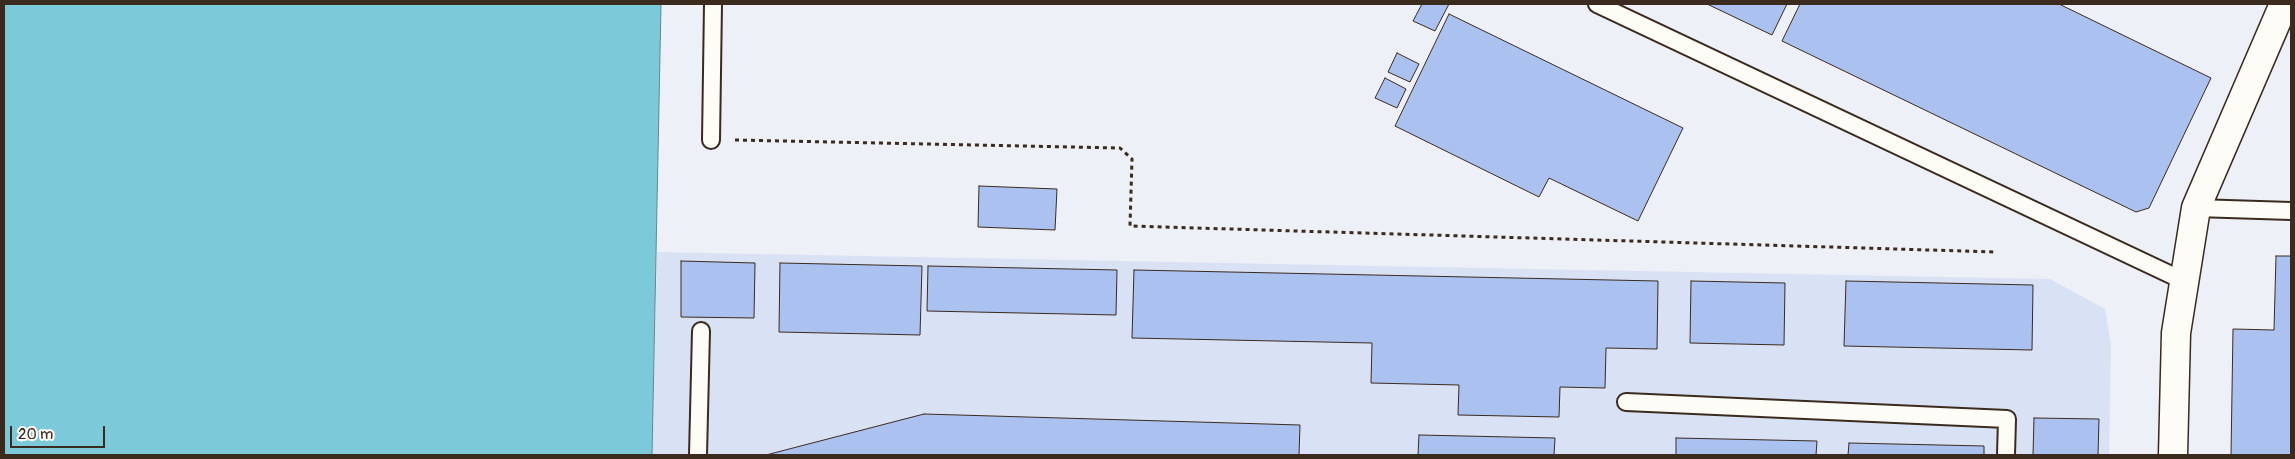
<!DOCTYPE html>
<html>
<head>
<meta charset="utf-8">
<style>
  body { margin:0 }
  #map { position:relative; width:2295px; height:459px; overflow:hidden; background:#edf0f6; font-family:Pangolin,sans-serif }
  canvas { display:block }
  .frame { position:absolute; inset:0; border:5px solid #3b2a1e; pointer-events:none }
  .scale { position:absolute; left:10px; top:426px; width:95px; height:22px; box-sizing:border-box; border:2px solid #3b2a1e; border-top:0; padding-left:6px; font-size:15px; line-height:18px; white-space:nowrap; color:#3b2a1e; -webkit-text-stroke:4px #fdfcf7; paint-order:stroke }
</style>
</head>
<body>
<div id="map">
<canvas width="2295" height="459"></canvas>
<div class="frame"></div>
<div class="scale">20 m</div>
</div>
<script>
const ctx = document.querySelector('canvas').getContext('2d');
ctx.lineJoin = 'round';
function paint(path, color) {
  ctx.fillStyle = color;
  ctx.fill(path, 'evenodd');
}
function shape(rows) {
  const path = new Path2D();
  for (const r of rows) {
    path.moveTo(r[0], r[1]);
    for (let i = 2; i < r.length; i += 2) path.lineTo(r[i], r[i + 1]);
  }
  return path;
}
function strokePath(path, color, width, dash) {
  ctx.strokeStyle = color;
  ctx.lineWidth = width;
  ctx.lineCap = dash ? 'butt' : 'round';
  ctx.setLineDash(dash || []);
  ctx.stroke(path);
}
const built = shape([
  [657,252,2050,279,2105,309,2111,345,2109,455,652,455]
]);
const water = shape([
  [4,4,661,4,652,455,4,455,4,4]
]);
const building = shape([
  [1422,4,1449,4,1435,31,1413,21,1422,4],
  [1707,4,1787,4,1772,35,1707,4],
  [1800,4,2059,4,2211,78,2149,208,2136,212,1782,41,1800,4],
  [1449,14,1683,128,1638,221,1549,178,1539,197,1395,126,1449,14],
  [1397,53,1419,64,1410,82,1388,72,1397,53],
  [1385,78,1406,89,1397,108,1375,98,1385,78],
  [979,186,1057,189,1055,230,978,227,979,186],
  [2276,256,2291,256,2291,455,2231,455,2233,329,2274,330,2276,256],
  [681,261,755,263,754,318,681,317,681,261],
  [780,263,922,266,920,335,779,332,780,263],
  [928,266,1117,270,1116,315,927,311,928,266],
  [1134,270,1658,281,1657,349,1606,348,1605,388,1560,387,1559,417,1458,415,1459,385,1371,383,1372,343,1132,338,1134,270],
  [1691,281,1785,283,1784,345,1690,343,1691,281],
  [1846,281,2033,285,2032,350,1844,346,1846,281],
  [924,414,1300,425,1299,455,766,455,924,414],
  [2034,418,2099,419,2098,455,2033,455,2034,418],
  [1419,435,1555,438,1554,455,1418,455,1419,435],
  [1676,438,1817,441,1816,455,1676,455,1676,438],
  [1849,443,1984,446,1984,455,1848,455,1849,443]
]);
const path = shape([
  [735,140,1120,148,1132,159,1130,226,1996,252]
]);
const service = shape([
  [1597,4,2184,281],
  [711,140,713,4],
  [2196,208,2291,211],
  [1626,402,2007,419,2006,455],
  [698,455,701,331]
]);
const tertiary = shape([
  [2173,455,2176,333,2196,208,2284,4]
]);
paint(built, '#d9e2f4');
paint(water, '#7bc9d9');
strokePath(water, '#61898e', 1);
paint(building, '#abc2f0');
strokePath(building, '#3b2a1e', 1);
strokePath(service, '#3b2a1e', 20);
strokePath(tertiary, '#3b2a1e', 31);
strokePath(path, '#3b2a1e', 3, [4, 4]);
strokePath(service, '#fdfcf7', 16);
strokePath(tertiary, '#fdfcf7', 28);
</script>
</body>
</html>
